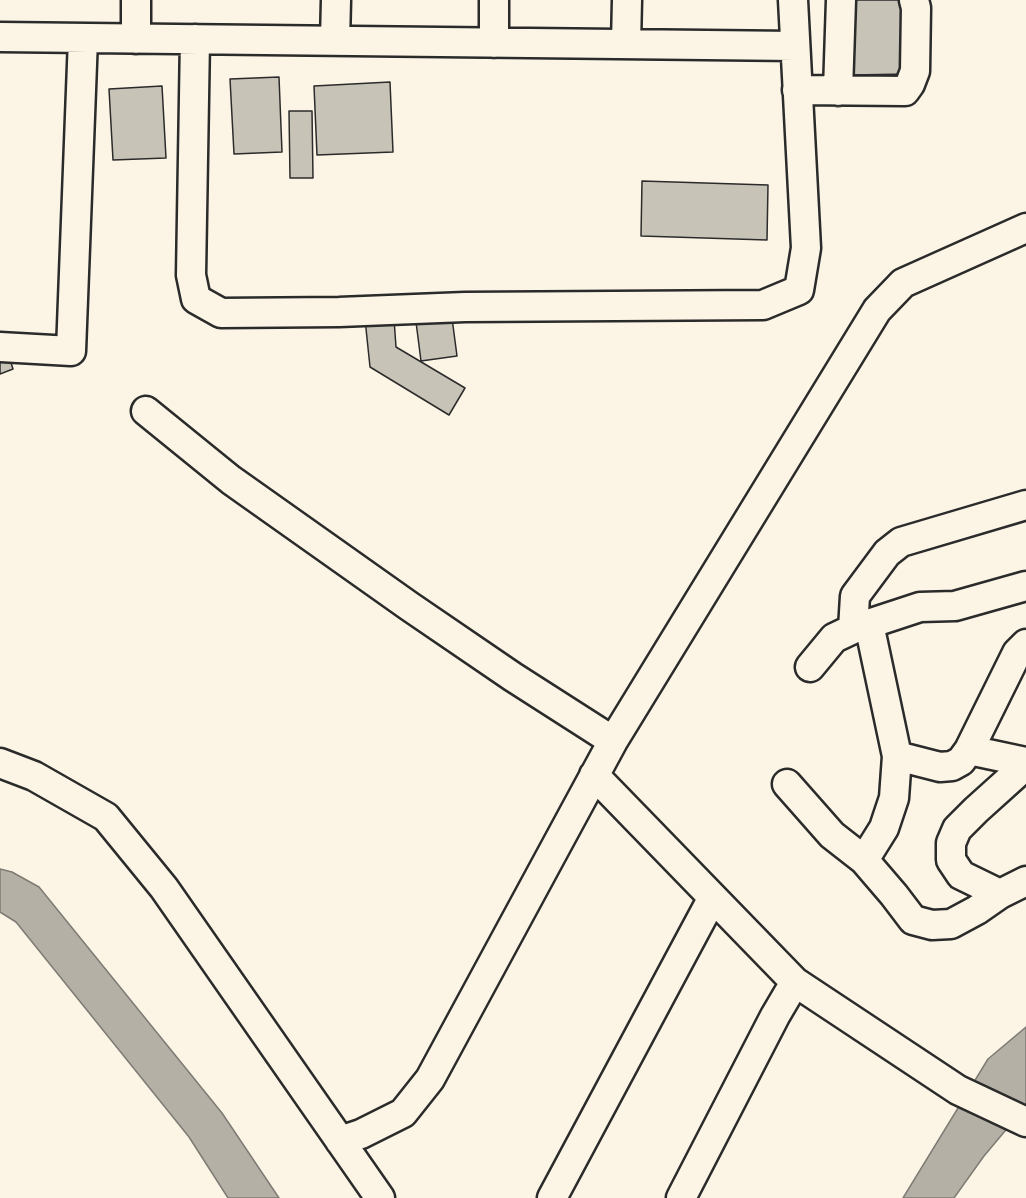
<!DOCTYPE html>
<html>
<head>
<meta charset="utf-8">
<style>
  body { margin:0 }
  canvas { display:block; background:#fcf5e5 }
</style>
</head>
<body>
<canvas width="1026" height="1198"></canvas>
<script>
const ctx = document.querySelector('canvas').getContext('2d');
ctx.lineJoin = 'round';
function paint(path, color) {
  ctx.fillStyle = color;
  ctx.fill(path, 'evenodd');
}
function shape(rows) {
  const path = new Path2D();
  for (const r of rows) {
    path.moveTo(r[0], r[1]);
    for (let i = 2; i < r.length; i += 2) path.lineTo(r[i], r[i + 1]);
  }
  return path;
}
function strokePath(path, color, width, dash) {
  ctx.strokeStyle = color;
  ctx.lineWidth = width;
  ctx.lineCap = dash ? 'butt' : 'round';
  ctx.setLineDash(dash || []);
  ctx.stroke(path);
}
const water = shape([
  [0,869,12,872,39,887,222,1113,279,1198,228,1198,189,1137,16,922,0,912,0,869],
  [1026,1027,1026,1106,984,1156,954,1198,903,1198,988,1059,1026,1027]
]);
const building = shape([
  [850,0,905,0,907,74,851,75,850,0],
  [279,77,282,152,234,154,230,79,279,77],
  [390,82,393,152,317,155,314,86,390,82],
  [162,86,166,158,113,160,109,89,162,86],
  [289,111,312,111,313,178,290,178,289,111],
  [642,181,768,185,767,240,641,236,642,181],
  [452,318,457,356,421,361,416,322,452,318],
  [365,319,394,319,396,347,465,388,449,415,370,367,365,319],
  [8,353,13,369,0,374,0,356,8,353]
]);
const minor = shape([
  [0,37,794,46],
  [136,39,136,0],
  [195,39,191,275,196,299,221,313,339,312,465,307,763,305,799,290,806,248,793,0],
  [335,41,336,0],
  [494,43,494,0],
  [626,44,627,0],
  [797,90,905,91,910,84,915,71,916,8,914,0],
  [838,91,841,0],
  [0,347,71,351,83,38],
  [146,411,231,480,409,606,513,677,613,741],
  [853,629,855,596,887,553,901,542,1026,505],
  [810,667,834,638,853,629,920,607,955,606,1026,586],
  [969,750,1026,762],
  [897,756,940,767,952,766,961,761,969,750,1017,653,1026,644],
  [0,763,34,776,106,817,164,888,380,1198],
  [594,775,795,982,958,1090,1026,1122],
  [787,784,832,835,864,860,894,895,913,920,932,925,951,924,977,910,1000,894,1026,881],
  [864,860,884,828,894,798,897,756,869,624],
  [1000,894,961,875,951,860,951,843,957,829,976,810,1026,765],
  [340,1141,361,1134,403,1113,430,1079,613,741,877,310,903,283,1026,228],
  [552,1198,712,899],
  [681,1198,775,1016,795,982]
]);
paint(water, '#b4b0a5');
strokePath(water, '#7d7b74', 1.5);
paint(building, '#c8c3b7');
strokePath(building, '#2b2b2b', 1.5);
strokePath(minor, '#2b2b2b', 33);
strokePath(minor, '#fcf5e5', 28);
</script>
</body>
</html>
